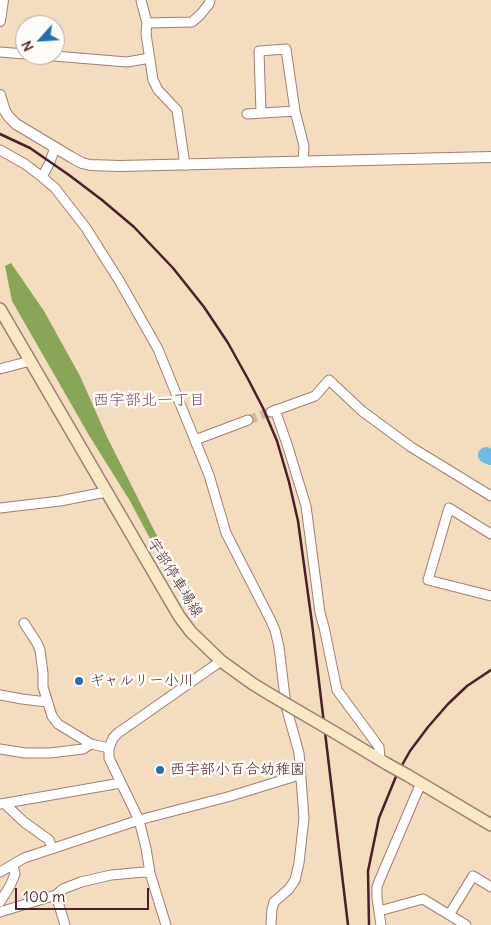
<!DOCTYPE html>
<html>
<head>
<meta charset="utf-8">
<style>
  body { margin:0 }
  #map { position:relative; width:491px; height:925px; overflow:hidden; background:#f4ddbf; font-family:Delius,sans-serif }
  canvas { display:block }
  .north { position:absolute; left:15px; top:15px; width:50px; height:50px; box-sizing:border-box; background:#fdfcf7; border:1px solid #b5a4a5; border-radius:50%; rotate:244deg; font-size:14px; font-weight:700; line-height:20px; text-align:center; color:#4a1f2b }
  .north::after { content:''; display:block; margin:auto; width:18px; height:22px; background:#1f6fb2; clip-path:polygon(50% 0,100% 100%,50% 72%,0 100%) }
  .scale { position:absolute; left:15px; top:888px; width:134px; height:22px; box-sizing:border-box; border:2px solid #4a1f2b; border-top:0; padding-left:6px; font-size:15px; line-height:18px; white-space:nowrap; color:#4a1f2b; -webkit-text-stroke:4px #fdfcf7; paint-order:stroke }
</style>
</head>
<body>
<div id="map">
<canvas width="491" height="925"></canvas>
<div class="north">N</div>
<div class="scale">100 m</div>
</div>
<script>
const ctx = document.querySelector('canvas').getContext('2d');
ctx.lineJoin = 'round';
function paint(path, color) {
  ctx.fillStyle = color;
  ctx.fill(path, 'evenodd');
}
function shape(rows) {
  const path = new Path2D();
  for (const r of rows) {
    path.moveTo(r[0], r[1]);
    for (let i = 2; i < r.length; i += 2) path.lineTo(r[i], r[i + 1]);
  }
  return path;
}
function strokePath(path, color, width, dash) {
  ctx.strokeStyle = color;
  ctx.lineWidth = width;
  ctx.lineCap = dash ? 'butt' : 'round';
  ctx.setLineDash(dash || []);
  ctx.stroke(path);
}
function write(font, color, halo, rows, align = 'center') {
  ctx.font = font + ' Delius,"Klee One",sans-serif';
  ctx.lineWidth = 5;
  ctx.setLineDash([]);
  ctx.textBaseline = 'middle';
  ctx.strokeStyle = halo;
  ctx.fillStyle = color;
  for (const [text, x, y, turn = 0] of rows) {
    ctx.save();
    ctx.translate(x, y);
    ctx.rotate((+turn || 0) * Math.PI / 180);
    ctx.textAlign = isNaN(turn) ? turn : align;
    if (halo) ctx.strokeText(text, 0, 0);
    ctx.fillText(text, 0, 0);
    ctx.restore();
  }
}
const forest = shape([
  [11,263,44,311,80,376,107,437,155,532,170,559,189,584,189,598,156,550,130,501,90,437,12,301,5,266]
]);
const river = shape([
  [486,455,491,457]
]);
const minorTunnel = shape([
  [248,420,270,412]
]);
const minor = shape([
  [141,0,147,23,146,34,153,80,158,90,177,110,185,165],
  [147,23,192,22,200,15,209,4,210,0],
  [0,52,25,54],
  [42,55,127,62,150,58],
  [261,113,259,51,286,49,295,111,304,146,303,162],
  [247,114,295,111],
  [0,150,25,164,42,177,55,188,86,228,120,282,158,349,209,475,226,533,270,619,275,630,279,647,286,706,299,753,304,818,299,863,295,880,289,889,274,902,272,909,271,925],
  [42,177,50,162,55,147],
  [0,369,30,361],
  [275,410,287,444,306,506,320,613,324,627,337,690,379,747,380,759],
  [271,412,315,396,329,380,362,411,411,447,491,496],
  [195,440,248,420],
  [0,508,60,501,106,492],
  [491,534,449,508,428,580,491,596],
  [24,623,37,643,40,650,43,673,43,687,52,716,58,724,91,744],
  [0,695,22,699,47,702],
  [0,749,25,753,50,753,83,749,91,744,109,748],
  [0,804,121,783],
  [5,804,24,822,49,840,52,848],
  [0,872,24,858,139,820,231,796,296,776,301,776],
  [56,895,65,925],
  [0,902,10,886,15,874,13,865],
  [379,911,423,899,466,925],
  [0,912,56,895,63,889,81,882,111,875,144,872,150,873],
  [449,915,473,876,491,887],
  [166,925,150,873,146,848,139,820,109,758,109,748,113,738,118,733,221,661],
  [381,925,377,898,377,887,380,879,421,783]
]);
const tertiary = shape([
  [0,21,3,0],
  [0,95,5,111,9,117,16,124,71,157,82,163,90,165,120,166,491,157]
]);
const secondary = shape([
  [0,309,179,616,191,632,221,661,253,684,271,695],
  [334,732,387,764],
  [407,775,491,825]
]);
const rail = shape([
  [0,134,30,148,69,175,102,200,134,227,173,268,204,307,228,343,248,379,263,408,277,441,289,482,298,521,312,623,348,925],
  [369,925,368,871,379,818,397,774,410,751,428,727,448,704,467,686,491,670]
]);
const secondaryBridge = shape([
  [271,695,334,732],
  [387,764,407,775]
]);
const markers = [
  [79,681,5,"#1f6fb2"],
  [160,770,5,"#1f6fb2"]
];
const streetNames = [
  ["宇部停車場線",175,578,58]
];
const poiNames = [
  ["ギャルリー小川",89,681],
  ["西宇部小百合幼稚園",170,770]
];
const neighbourhoodNames = [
  ["西宇部北一丁目",149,400]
];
paint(forest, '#89a558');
strokePath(river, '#6cbae6', 16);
strokePath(minorTunnel, '#d2b7a1', 9, [9, 4.5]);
strokePath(minor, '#9f7e75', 11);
strokePath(tertiary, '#9f7e75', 12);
strokePath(secondary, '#9f7e75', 14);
strokePath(minor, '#fff', 9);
strokePath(tertiary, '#fff', 10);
strokePath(secondary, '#f8e8c3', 11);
strokePath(rail, '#4a1f2b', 2.5);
strokePath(secondaryBridge, '#9f7e75', 14, []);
strokePath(secondaryBridge, '#f8e8c3', 11);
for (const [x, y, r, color] of markers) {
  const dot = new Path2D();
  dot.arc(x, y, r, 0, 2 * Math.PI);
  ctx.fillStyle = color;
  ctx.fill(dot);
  strokePath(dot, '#fdfcf7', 2);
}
write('15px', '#4a1f2b', '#fdfcf7', streetNames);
write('15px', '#4a1f2b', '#fdfcf7', poiNames, 'left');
write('16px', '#7a4c6b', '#fdfcf7', neighbourhoodNames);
</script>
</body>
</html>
